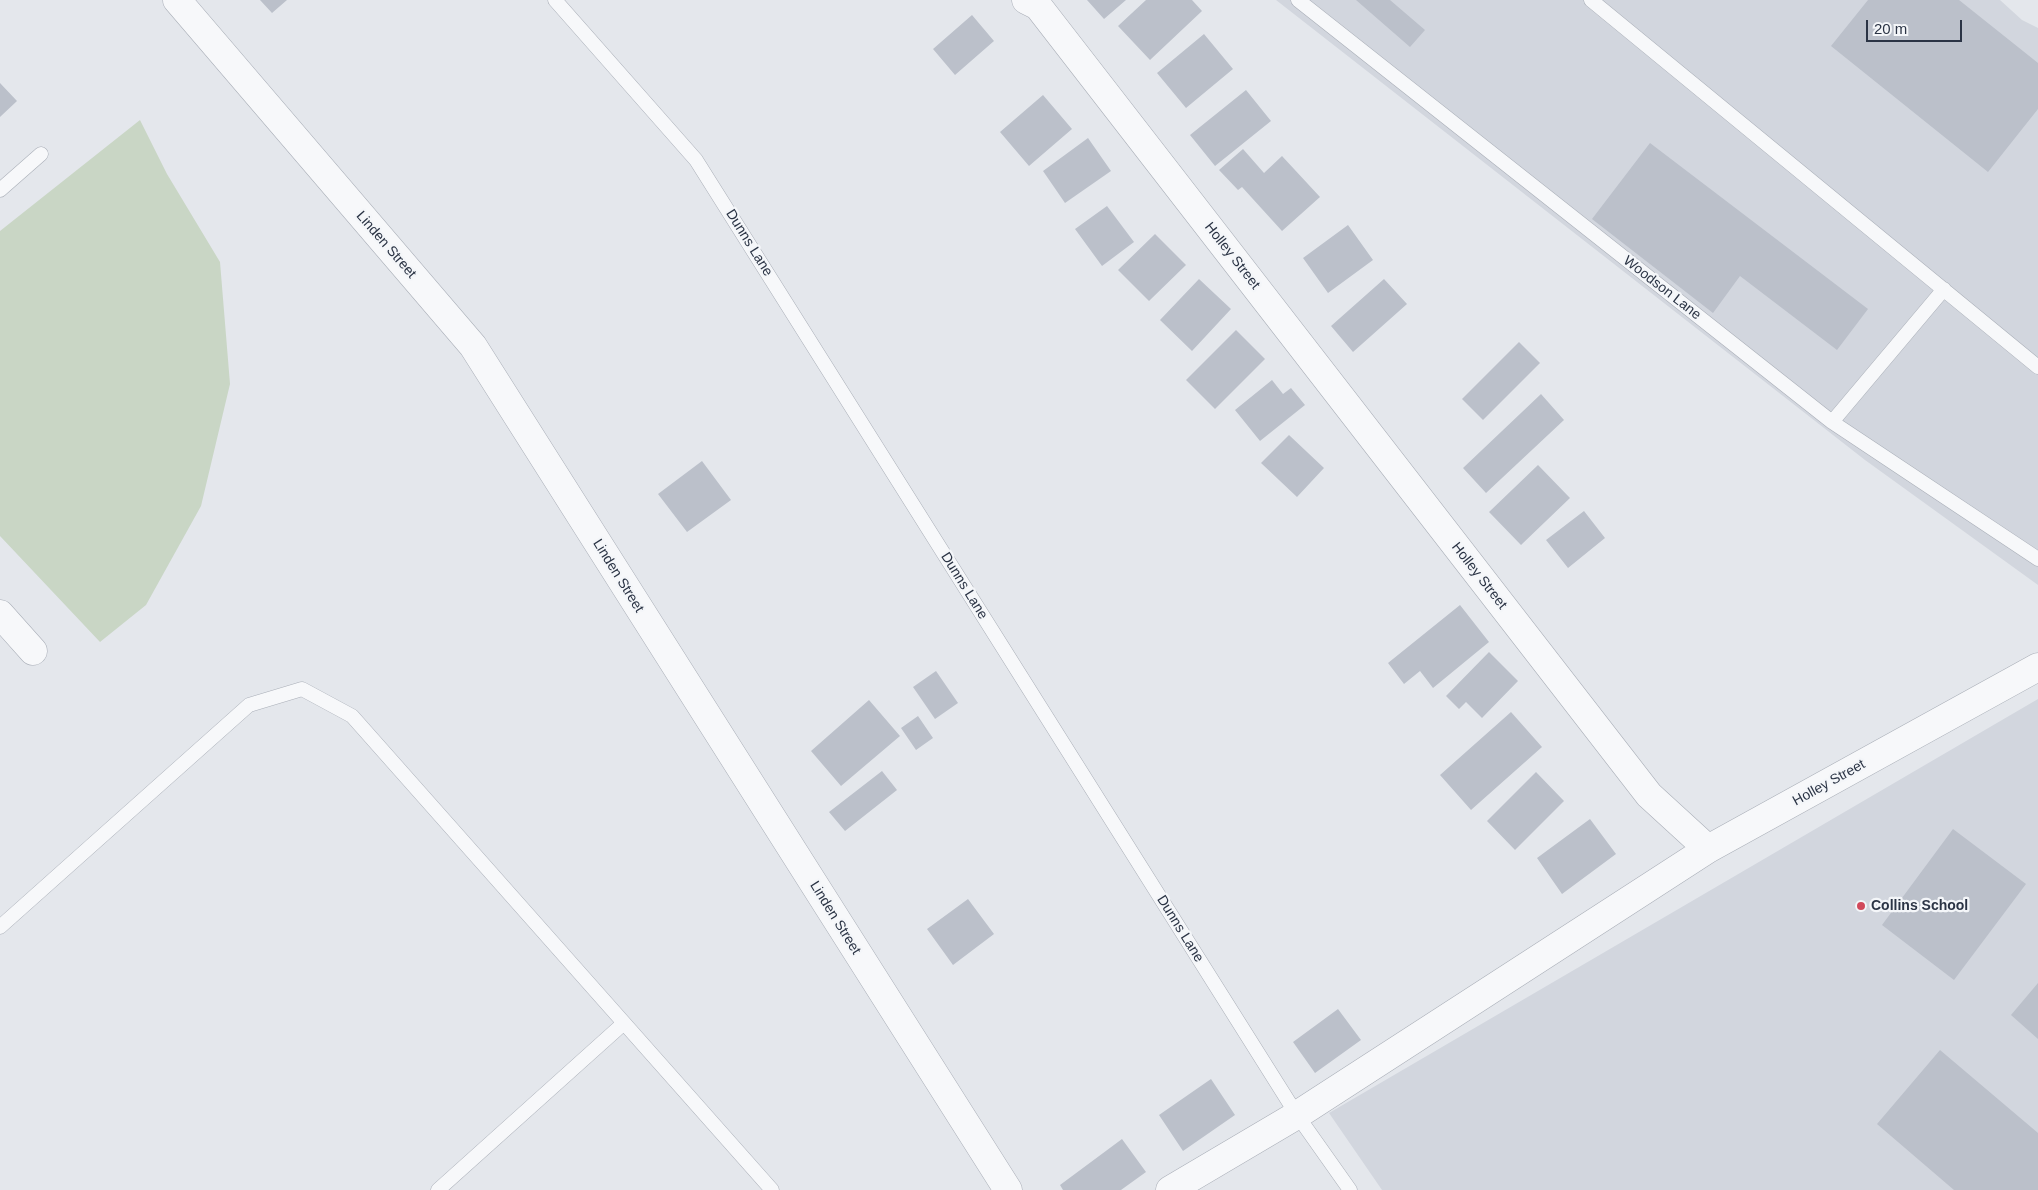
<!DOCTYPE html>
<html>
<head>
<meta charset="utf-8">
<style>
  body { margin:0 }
  #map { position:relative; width:2038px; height:1190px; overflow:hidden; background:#e4e7ec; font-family:Helvetica,sans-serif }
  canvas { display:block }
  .scale { position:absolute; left:1866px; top:20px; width:96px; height:22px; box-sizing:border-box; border:2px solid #2b3445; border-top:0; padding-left:6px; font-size:15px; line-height:18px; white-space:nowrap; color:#2b3445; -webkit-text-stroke:4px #f4f6f9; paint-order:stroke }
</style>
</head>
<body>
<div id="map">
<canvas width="2038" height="1190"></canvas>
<div class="scale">20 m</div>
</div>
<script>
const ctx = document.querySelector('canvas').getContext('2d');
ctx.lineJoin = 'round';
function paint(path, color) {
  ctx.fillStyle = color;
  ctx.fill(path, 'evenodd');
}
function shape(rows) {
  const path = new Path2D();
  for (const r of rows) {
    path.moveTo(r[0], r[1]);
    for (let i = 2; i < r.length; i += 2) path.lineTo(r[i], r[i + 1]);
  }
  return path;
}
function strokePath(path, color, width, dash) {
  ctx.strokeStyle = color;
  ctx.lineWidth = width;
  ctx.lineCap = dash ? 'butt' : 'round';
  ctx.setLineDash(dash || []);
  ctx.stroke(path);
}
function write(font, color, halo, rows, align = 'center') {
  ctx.font = font + ' Helvetica,sans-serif';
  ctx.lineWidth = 4.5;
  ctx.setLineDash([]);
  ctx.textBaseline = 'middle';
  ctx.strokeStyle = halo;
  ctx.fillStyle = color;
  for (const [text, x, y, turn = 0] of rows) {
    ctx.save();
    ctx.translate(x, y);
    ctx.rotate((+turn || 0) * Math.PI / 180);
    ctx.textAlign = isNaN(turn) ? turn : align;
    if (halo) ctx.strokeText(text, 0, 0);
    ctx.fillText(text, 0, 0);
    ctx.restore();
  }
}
const built = shape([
  [1276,0,2000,0,2022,20,2038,28,2038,585,1865,460],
  [2038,699,2038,1190,1382,1190,1329,1113]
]);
const green = shape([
  [140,120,167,174,220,262,230,384,201,506,146,605,100,642,0,536,0,231]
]);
const building = shape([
  [260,0,287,0,272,13],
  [1087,0,1126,0,1104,19],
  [1146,0,1192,0,1202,11,1150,60,1118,26],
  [1356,0,1390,0,1425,30,1410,47],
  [1868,0,1959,0,2038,63,2038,109,1988,172,1831,46],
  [972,15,994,41,955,75,933,49],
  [1204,34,1233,69,1186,108,1157,73],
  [0,83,17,101,0,117],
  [1246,90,1271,121,1215,166,1190,135],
  [1043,95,1072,129,1029,166,1000,132],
  [1088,138,1111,171,1065,203,1043,171],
  [1650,143,1868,309,1837,350,1740,276,1713,313,1592,219],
  [1243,149,1264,173,1282,156,1320,197,1282,231,1242,187,1238,190,1219,170],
  [1107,206,1134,242,1102,266,1075,229],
  [1348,225,1373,260,1328,293,1303,258],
  [1155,234,1186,265,1149,301,1118,270],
  [1199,279,1231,309,1192,351,1160,320],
  [1384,279,1407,304,1353,352,1331,326],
  [1236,330,1265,359,1215,409,1186,380],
  [1519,342,1540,363,1483,420,1462,399],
  [1272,380,1283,394,1291,388,1305,405,1260,441,1235,410],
  [1541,394,1564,420,1486,493,1463,468],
  [1289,435,1324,468,1297,497,1261,463],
  [702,461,731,500,687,532,658,494],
  [1538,465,1570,498,1521,545,1489,512],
  [1584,511,1605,538,1568,568,1546,540],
  [1460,605,1489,642,1433,688,1420,671,1404,684,1388,663],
  [1489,652,1518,681,1482,718,1466,702,1459,709,1446,696],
  [936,671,958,703,935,719,913,687],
  [869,700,900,736,841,786,811,751],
  [1511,712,1542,747,1471,810,1440,775],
  [918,716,933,738,916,750,901,728],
  [882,771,897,790,845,831,829,812],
  [1536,772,1564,801,1515,850,1487,821],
  [1590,819,1616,854,1562,894,1537,858],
  [1953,829,2026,884,1954,980,1882,925],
  [968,899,994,934,953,965,927,929],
  [2038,983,2038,1039,2011,1015],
  [1338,1009,1361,1040,1315,1073,1293,1042],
  [1940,1050,2038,1133,2038,1190,1954,1190,1877,1124],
  [1211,1079,1235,1115,1183,1151,1159,1115],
  [1122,1139,1146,1172,1121,1190,1063,1190,1060,1185]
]);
const lane = shape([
  [555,0,696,160,1297,1115,1350,1190],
  [1298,0,1832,422,2038,559],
  [1591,0,2038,367],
  [0,190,41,154],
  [1832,422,1944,289],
  [0,927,249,705,302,689,352,716,772,1190],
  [438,1190,624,1023]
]);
const street = shape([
  [177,0,473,346,1008,1190],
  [1026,0,1038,6,1649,795,1708,849],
  [0,614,33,651],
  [1170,1190,1297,1115,1708,849,2038,667]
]);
const markers = [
  [1861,906,5,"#d1495b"]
];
const streetNames = [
  ["Dunns Lane",749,243,58],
  ["Linden Street",386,245,49],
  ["Holley Street",1232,256,52],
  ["Woodson Lane",1662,288,38],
  ["Linden Street",618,576,58],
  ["Holley Street",1479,576,52],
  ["Dunns Lane",964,586,58],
  ["Holley Street",1829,783,-29],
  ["Linden Street",835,918,58],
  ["Dunns Lane",1180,929,58]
];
const poiNames = [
  ["Collins School",1871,906]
];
paint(built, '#d2d6de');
paint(green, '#c9d6c5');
paint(building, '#bbc0ca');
strokePath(lane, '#a9aeb7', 15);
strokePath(street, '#a9aeb7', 29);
strokePath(lane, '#f7f8fa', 14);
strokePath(street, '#f7f8fa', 28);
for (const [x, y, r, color] of markers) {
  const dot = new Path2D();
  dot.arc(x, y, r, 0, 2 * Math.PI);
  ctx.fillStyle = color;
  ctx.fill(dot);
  strokePath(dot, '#f4f6f9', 2);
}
write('14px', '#2b3445', '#f4f6f9', streetNames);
write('bold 14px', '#2b3445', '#f4f6f9', poiNames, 'left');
</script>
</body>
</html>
